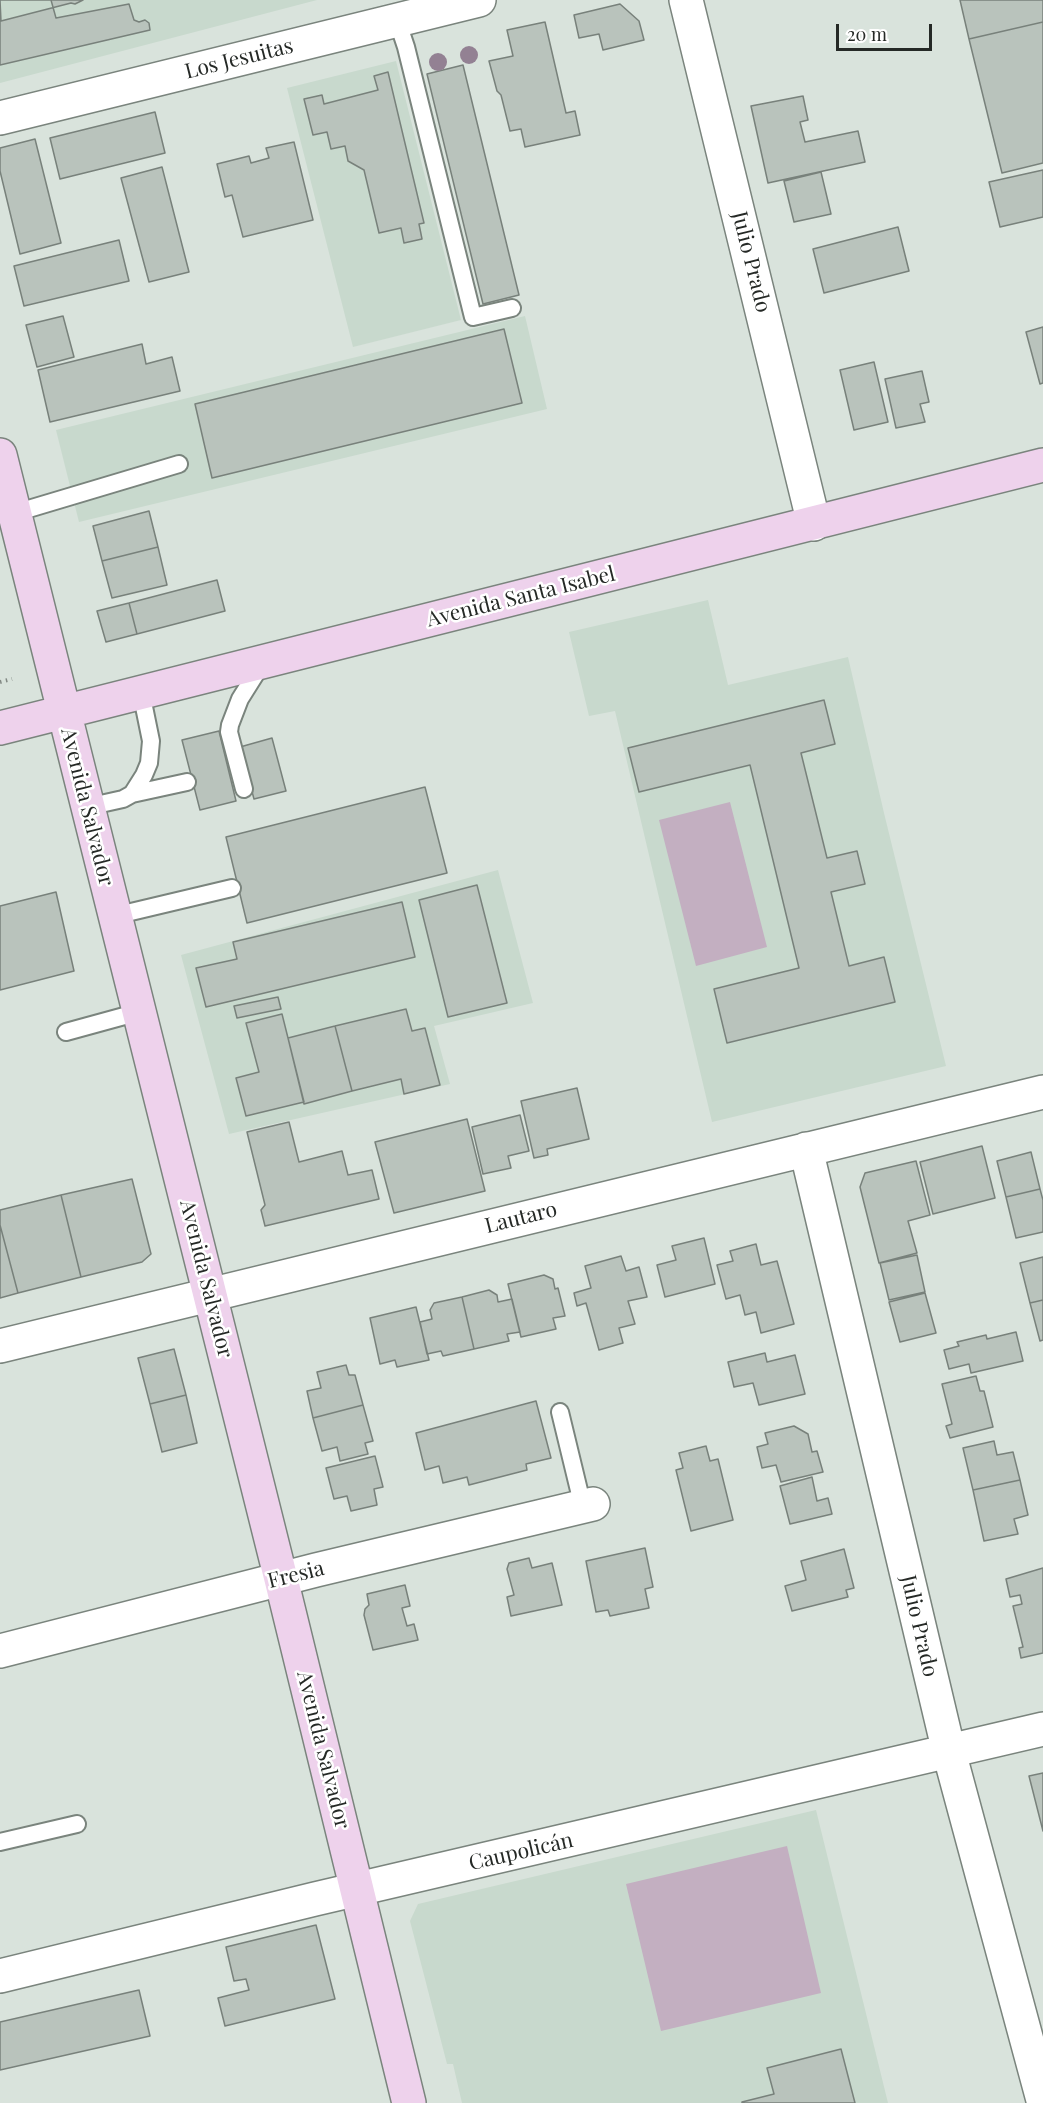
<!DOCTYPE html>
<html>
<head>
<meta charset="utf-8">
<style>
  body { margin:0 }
  #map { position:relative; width:1043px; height:2103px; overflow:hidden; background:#d9e3dc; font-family:"Playfair Display",serif }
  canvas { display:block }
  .scale { position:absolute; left:836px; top:24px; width:96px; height:27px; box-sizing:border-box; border:3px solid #252926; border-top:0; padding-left:8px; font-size:18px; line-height:21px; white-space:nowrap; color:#252926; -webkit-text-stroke:4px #fff; paint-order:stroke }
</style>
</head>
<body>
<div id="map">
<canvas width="1043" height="2103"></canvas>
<div class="scale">20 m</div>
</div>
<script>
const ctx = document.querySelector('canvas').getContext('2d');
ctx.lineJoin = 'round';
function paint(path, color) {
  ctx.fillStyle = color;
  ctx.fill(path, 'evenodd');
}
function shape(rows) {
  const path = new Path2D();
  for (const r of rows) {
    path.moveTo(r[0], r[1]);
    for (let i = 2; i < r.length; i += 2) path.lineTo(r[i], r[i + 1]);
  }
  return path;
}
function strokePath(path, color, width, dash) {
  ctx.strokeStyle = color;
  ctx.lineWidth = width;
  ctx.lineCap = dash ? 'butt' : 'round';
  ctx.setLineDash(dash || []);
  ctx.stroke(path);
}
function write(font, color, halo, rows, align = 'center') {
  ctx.font = font + ' "Playfair Display",serif';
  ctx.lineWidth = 5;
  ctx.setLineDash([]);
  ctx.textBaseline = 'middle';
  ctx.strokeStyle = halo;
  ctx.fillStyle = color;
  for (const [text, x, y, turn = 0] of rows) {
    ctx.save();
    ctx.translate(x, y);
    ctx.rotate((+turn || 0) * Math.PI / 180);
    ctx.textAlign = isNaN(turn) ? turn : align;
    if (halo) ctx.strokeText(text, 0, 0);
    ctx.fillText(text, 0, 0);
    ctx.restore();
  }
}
const built = shape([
  [0,0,317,0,0,83],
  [396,61,461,320,353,347,287,88],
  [525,316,547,409,79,522,56,430],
  [708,600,728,685,848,657,884,813,946,1066,712,1122,615,711,589,716,569,632],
  [498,870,533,1003,434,1026,450,1084,229,1134,181,955],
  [816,1810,888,2103,462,2103,453,2064,447,2064,410,1921,418,1904]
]);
const green = shape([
  [730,802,767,947,696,966,659,820],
  [787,1846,821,1993,661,2031,626,1884]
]);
const building = shape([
  [0,0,51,0,56,18,129,4,134,20,139,22,145,20,149,23,150,30,0,65,0,0],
  [0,0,83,0,75,4,71,3,1,21,0,0],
  [960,0,1043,0,1043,22,969,39,960,0],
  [620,4,639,21,644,40,603,50,599,34,579,38,574,15,620,4],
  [545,22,566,113,575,111,580,135,525,147,521,129,510,131,501,95,497,91,489,61,513,56,507,30,545,22],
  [1043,22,1043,163,1002,173,969,39,1043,22],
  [463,65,519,295,483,304,427,74,463,65],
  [388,72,424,223,419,224,422,239,404,243,401,228,379,233,364,170,348,161,345,146,331,149,327,132,313,135,304,99,322,95,324,104,378,90,374,76,388,72],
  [803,96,808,120,800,122,805,142,858,131,865,162,768,183,751,106,803,96],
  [155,112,165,153,60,179,50,138,155,112],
  [35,139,61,243,20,254,0,171,0,148,35,139],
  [294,142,313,220,243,237,232,195,225,197,217,164,249,156,251,163,269,158,266,148,294,142],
  [162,167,189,272,149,282,121,178,162,167],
  [1043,170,1043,217,1000,227,989,182,1043,170],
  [821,172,831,214,794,222,784,181,821,172],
  [898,227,909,271,824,293,813,249,898,227],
  [119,240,129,281,24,306,14,266,119,240],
  [63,316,74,357,37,367,26,325,63,316],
  [1043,327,1043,383,1040,384,1026,332,1043,327],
  [504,329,522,403,212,478,195,404,504,329],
  [142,344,146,364,172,357,180,391,50,422,38,370,142,344],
  [874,362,888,422,854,430,840,370,874,362],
  [922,371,929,402,920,404,925,422,896,428,885,379,922,371],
  [149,511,158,547,102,561,93,526,149,511],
  [158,547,167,585,112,598,102,561,158,547],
  [217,580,225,611,137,634,129,603,217,580],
  [129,603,137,634,106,642,97,611,129,603],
  [824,700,835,744,801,753,827,858,857,851,865,884,831,892,849,966,884,957,895,1002,727,1043,714,989,799,968,750,765,639,792,628,748,824,700],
  [219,731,236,801,200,810,182,740,219,731],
  [272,738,286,791,254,799,240,747,272,738],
  [425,787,447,873,247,923,226,837,425,787],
  [477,885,507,1003,448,1017,419,900,477,885],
  [56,892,74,971,0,990,0,906,56,892],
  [402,902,415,957,206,1007,196,968,237,959,233,942,402,902],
  [278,997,281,1009,237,1018,234,1006,278,997],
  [406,1009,412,1031,425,1028,440,1085,404,1094,401,1079,352,1091,335,1026,406,1009],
  [282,1014,304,1102,246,1116,236,1078,259,1072,246,1023,282,1014],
  [335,1026,352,1091,304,1104,288,1038,335,1026],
  [577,1088,589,1139,547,1149,548,1155,534,1158,521,1101,577,1088],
  [520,1115,529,1151,508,1156,511,1168,483,1174,472,1127,520,1115],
  [467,1119,485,1191,394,1213,375,1142,467,1119],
  [289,1122,299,1162,342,1151,348,1175,372,1170,379,1199,265,1226,261,1210,265,1205,247,1132,289,1122],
  [982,1146,995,1198,933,1214,920,1162,982,1146],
  [1031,1152,1040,1189,1006,1197,997,1161,1031,1152],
  [916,1161,930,1215,908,1221,917,1253,879,1263,860,1187,865,1173,916,1161],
  [132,1179,151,1254,142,1262,81,1277,61,1195,132,1179],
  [1040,1189,1043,1200,1043,1232,1016,1238,1006,1197,1040,1189],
  [61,1195,81,1277,18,1293,0,1225,0,1210,61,1195],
  [0,1225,18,1293,0,1298,0,1225],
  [704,1238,715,1284,665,1297,657,1265,676,1260,672,1246,704,1238],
  [756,1244,761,1265,777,1261,794,1324,761,1333,756,1312,745,1315,740,1295,726,1299,717,1265,733,1261,730,1251,756,1244],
  [917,1255,925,1292,889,1300,880,1263,917,1255],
  [621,1256,626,1271,639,1267,647,1297,628,1301,635,1324,619,1328,623,1343,599,1350,586,1303,577,1306,574,1293,591,1288,585,1266,621,1256],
  [1043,1257,1043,1300,1030,1303,1020,1263,1043,1257],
  [544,1275,553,1279,555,1289,558,1288,565,1316,553,1318,556,1329,521,1337,508,1284,544,1275],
  [489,1290,497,1295,498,1302,512,1299,520,1332,507,1334,509,1341,474,1349,462,1297,489,1290],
  [925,1293,936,1333,900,1342,889,1302,925,1293],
  [462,1297,474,1349,443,1356,441,1351,427,1354,420,1322,432,1319,430,1310,434,1303,462,1297],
  [1043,1300,1043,1340,1040,1341,1030,1303,1043,1300],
  [416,1307,429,1360,397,1367,395,1360,380,1364,370,1318,416,1307],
  [1016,1332,1023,1361,971,1373,969,1364,949,1369,944,1350,959,1346,957,1342,986,1335,987,1339,1016,1332],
  [174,1349,186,1395,150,1404,138,1358,174,1349],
  [765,1353,767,1362,795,1355,805,1394,759,1405,753,1383,734,1387,728,1362,765,1353],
  [346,1365,349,1375,355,1375,363,1405,313,1418,307,1391,321,1388,317,1372,346,1365],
  [976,1376,980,1391,984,1391,993,1427,950,1438,946,1426,952,1424,942,1384,976,1376],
  [186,1395,197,1443,162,1452,150,1404,186,1395],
  [536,1401,551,1458,526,1464,527,1470,469,1485,467,1477,443,1483,439,1466,425,1470,416,1433,536,1401],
  [363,1405,373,1441,365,1443,368,1454,340,1461,337,1447,322,1451,313,1418,363,1405],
  [794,1426,808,1434,812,1452,817,1451,823,1472,781,1482,776,1465,762,1468,757,1447,768,1444,765,1433,794,1426],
  [994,1441,997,1455,1013,1452,1020,1480,973,1490,963,1448,994,1441],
  [706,1446,710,1461,718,1459,733,1520,691,1531,676,1470,683,1468,679,1453,706,1446],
  [375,1456,383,1487,374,1489,377,1505,351,1511,347,1496,334,1499,326,1468,375,1456],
  [812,1477,817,1501,828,1498,832,1514,790,1524,780,1486,812,1477],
  [1020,1480,1028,1515,1014,1519,1018,1534,984,1541,973,1490,1020,1480],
  [645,1548,653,1587,645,1589,649,1608,610,1616,608,1610,596,1612,586,1561,645,1548],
  [844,1549,854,1588,846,1590,848,1597,792,1611,785,1586,806,1580,801,1561,844,1549],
  [529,1558,532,1568,552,1563,562,1605,511,1616,507,1597,514,1595,507,1569,509,1563,529,1558],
  [1043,1568,1043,1653,1021,1658,1019,1648,1023,1647,1013,1606,1022,1604,1020,1595,1010,1597,1006,1579,1043,1568],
  [405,1585,410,1606,402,1608,407,1626,414,1624,418,1640,373,1650,364,1615,365,1609,369,1605,367,1594,405,1585],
  [1043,1773,1043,1831,1029,1776,1043,1773],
  [316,1925,335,1999,225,2026,218,1998,249,1990,246,1979,234,1981,226,1947,316,1925],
  [139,1990,150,2036,0,2070,0,2022,139,1990],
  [841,2049,855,2103,742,2103,742,2102,774,2094,767,2068,841,2049]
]);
const path = shape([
  [0,682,12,679]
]);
const lane = shape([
  [397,20,406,47,473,317,512,308],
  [15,513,179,464],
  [244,789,229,732,230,725,240,699,262,664],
  [132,794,187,782],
  [87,807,123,799,132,794,144,775,149,763,151,741,141,692],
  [114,916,232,888],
  [66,1032,139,1012],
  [560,1412,583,1507],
  [0,1842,77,1824]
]);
const street = shape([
  [686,0,814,524],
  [0,118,479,0],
  [806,1149,949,1752,1043,2100],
  [0,1346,1043,1092],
  [0,1651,316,1570,593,1504],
  [0,1976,315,1899,1043,1729]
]);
const secondary = shape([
  [0,455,281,1579,409,2103],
  [0,728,1043,465]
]);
const trees = [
  [469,55],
  [438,62]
];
const streetNames = [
  ["Los Jesuitas",239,59,-14],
  ["Julio Prado",751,262,76],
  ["Avenida Santa Isabel",521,597,-14],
  ["Avenida Salvador",87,807,76],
  ["Lautaro",521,1218,-14],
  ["Avenida Salvador",206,1279,76],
  ["Fresia",296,1575,-14],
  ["Julio Prado",919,1626,77],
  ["Avenida Salvador",323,1750,76],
  ["Caupolicán",521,1852,-13]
];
paint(built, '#c8d9cd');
paint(green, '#c3afc1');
paint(building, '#b9c3bc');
strokePath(building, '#78817b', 1.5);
strokePath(lane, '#7a847d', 20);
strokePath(street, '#7a847d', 36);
strokePath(secondary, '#7a847d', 36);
strokePath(path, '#828984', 4, [1.5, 4.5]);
strokePath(lane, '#fff', 16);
strokePath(street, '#fff', 33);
strokePath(secondary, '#eed2ec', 33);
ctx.fillStyle = '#938193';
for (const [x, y] of trees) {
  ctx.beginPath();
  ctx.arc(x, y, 9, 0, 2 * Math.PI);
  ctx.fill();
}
write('21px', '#252926', '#fff', streetNames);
</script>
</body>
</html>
